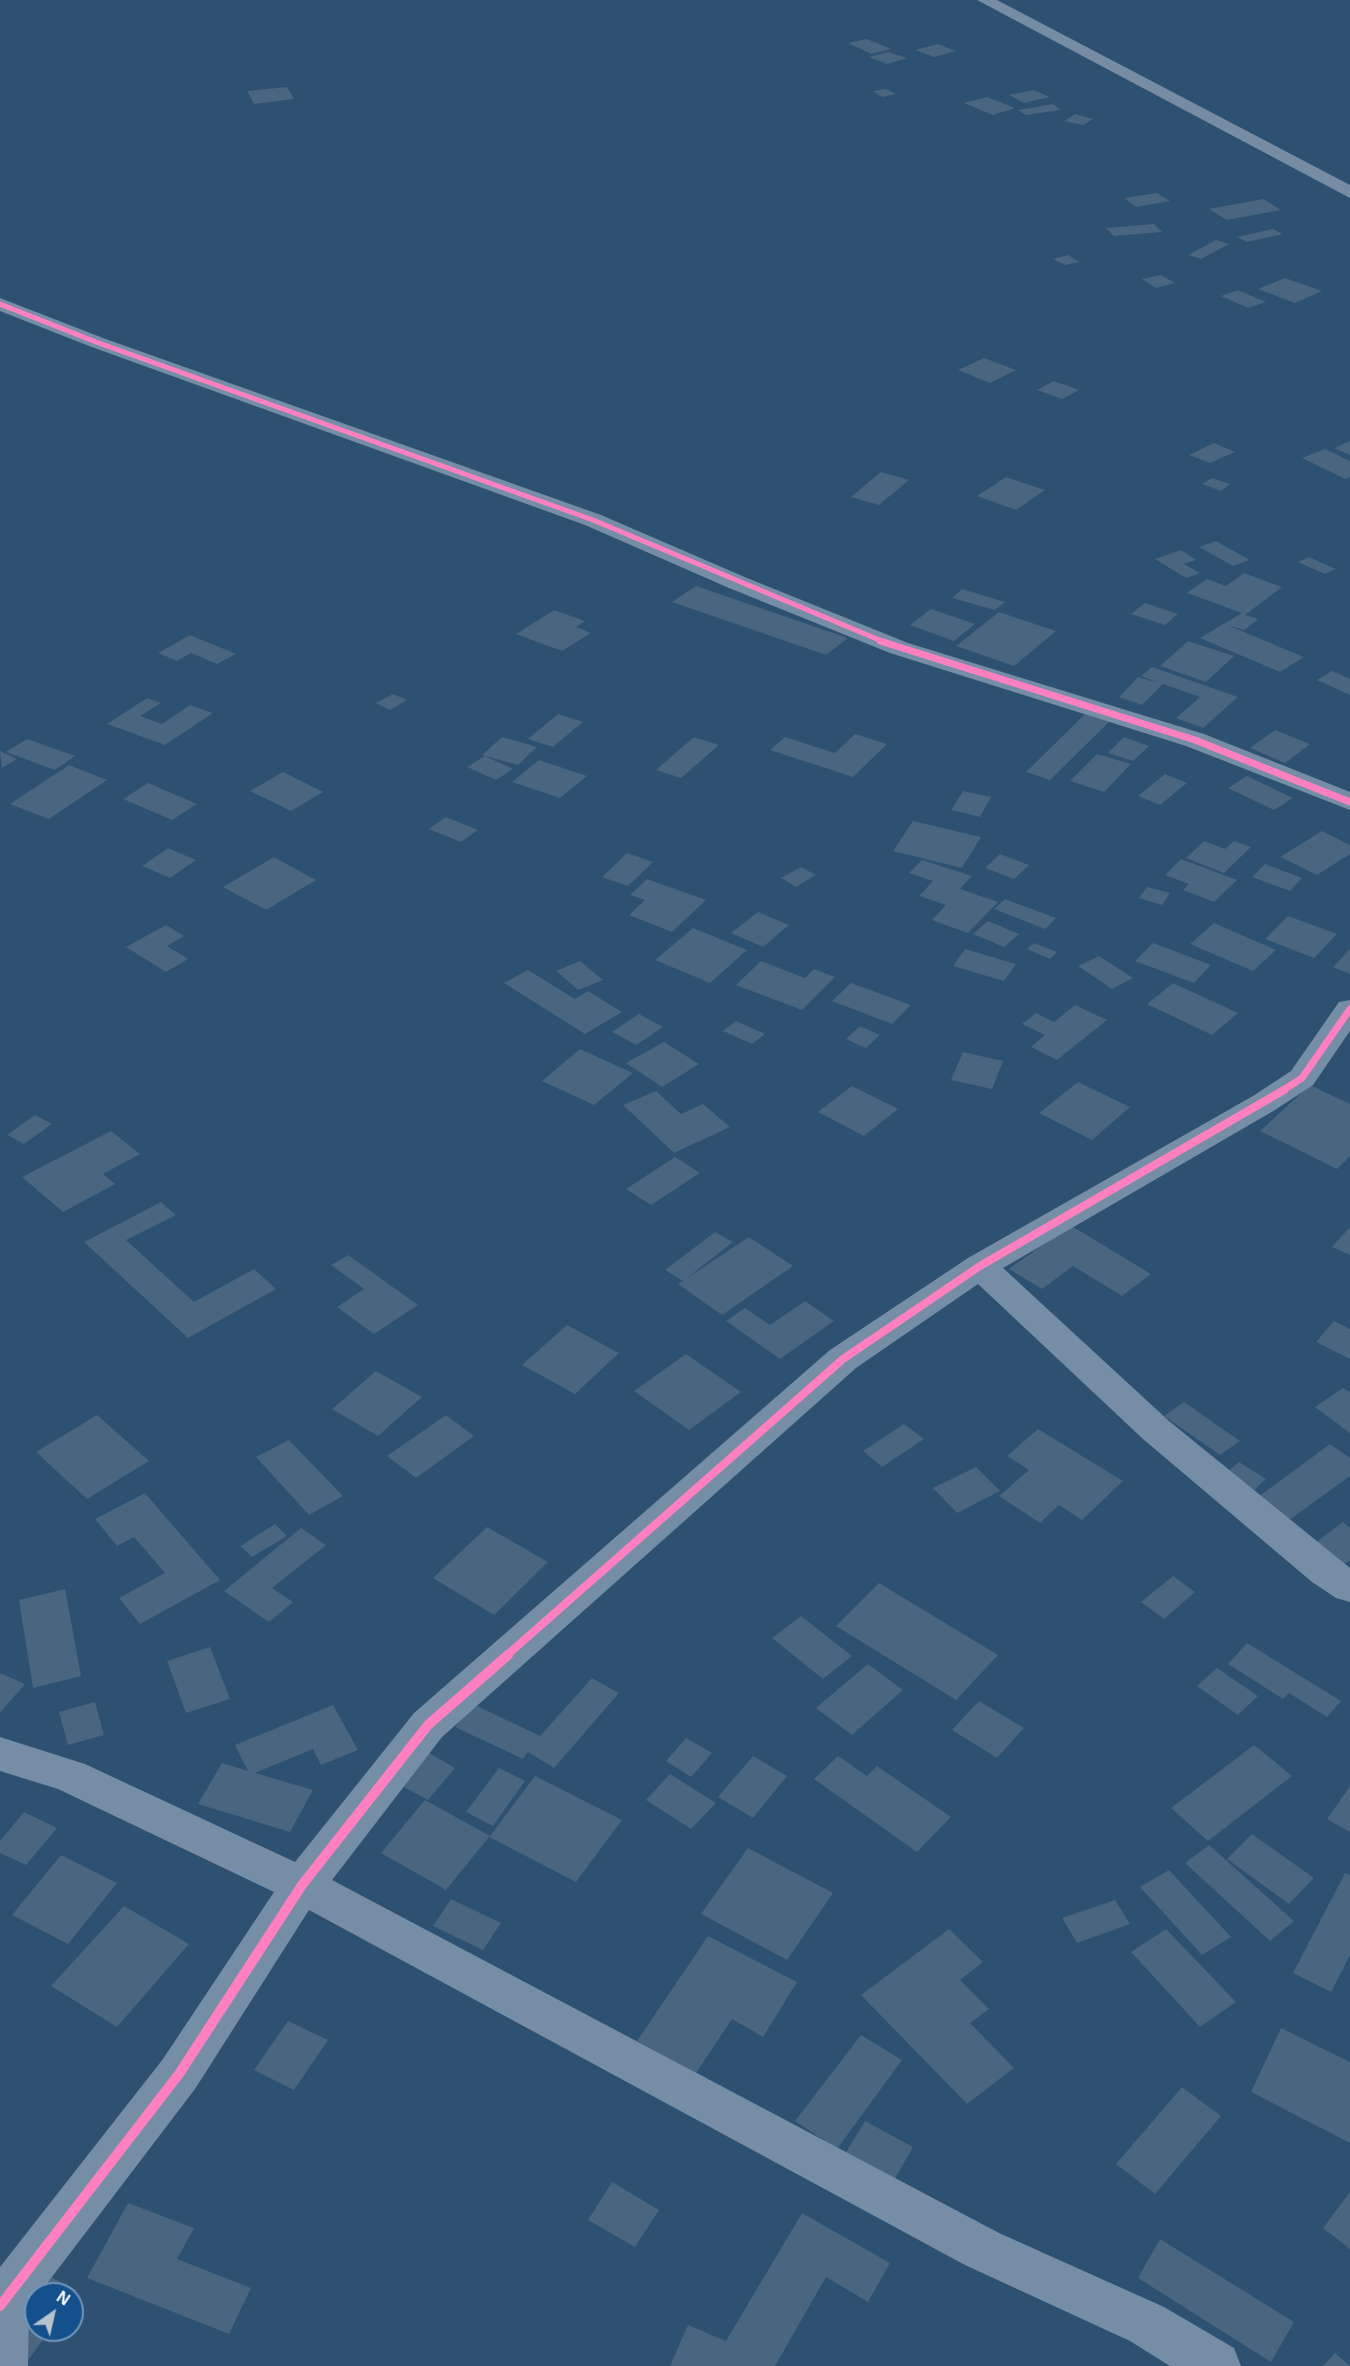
<!DOCTYPE html>
<html>
<head>
<meta charset="utf-8">
<style>
  body { margin:0 }
  #map { position:relative; width:1350px; height:2366px; overflow:hidden; background:#2e5071; font-family:Helvetica,sans-serif }
  canvas { display:block }
  .north { position:absolute; left:24px; top:2282px; width:60px; height:60px; box-sizing:border-box; background:#13508c; border:2px solid #7196ba; border-radius:50%; rotate:34deg; font-size:16px; font-weight:700; line-height:24px; text-align:center; color:#fff }
  .north::after { content:''; display:block; margin:auto; width:21px; height:27px; background:#b6c2cd; clip-path:polygon(50% 0,100% 100%,50% 72%,0 100%) }
</style>
</head>
<body>
<div id="map">
<canvas width="1350" height="2366"></canvas>
<div class="north">N</div>
</div>
<script>
const ctx = document.querySelector('canvas').getContext('2d');
ctx.lineJoin = 'round';
function paint(path, color) {
  ctx.fillStyle = color;
  ctx.fill(path, 'evenodd');
}
function shape(rows) {
  const path = new Path2D();
  for (const r of rows) {
    path.moveTo(r[0], r[1]);
    for (let i = 2; i < r.length; i += 2) path.lineTo(r[i], r[i + 1]);
  }
  return path;
}
function strokePath(path, color, width, dash) {
  ctx.strokeStyle = color;
  ctx.lineWidth = width;
  ctx.lineCap = dash ? 'butt' : 'round';
  ctx.setLineDash(dash || []);
  ctx.stroke(path);
}
const building = shape([
  [867,39,891,49,871,54,848,43],
  [938,44,956,51,934,57,915,50],
  [888,52,907,58,887,64,869,57],
  [287,87,294,99,254,104,247,91],
  [886,89,896,94,882,97,873,91],
  [1034,90,1050,97,1024,103,1009,95],
  [987,97,1015,108,993,115,964,103],
  [1053,104,1061,110,1026,115,1018,110],
  [1075,114,1093,119,1083,125,1064,121],
  [1157,193,1170,201,1136,207,1124,198],
  [1263,199,1281,210,1227,220,1209,209],
  [1154,224,1162,232,1114,236,1106,228],
  [1273,229,1283,234,1247,242,1237,237],
  [1216,240,1229,244,1201,259,1188,255],
  [1068,255,1079,262,1065,265,1053,259],
  [1161,275,1175,283,1156,288,1142,279],
  [1285,278,1322,291,1295,303,1258,289],
  [1238,290,1266,302,1248,308,1221,296],
  [984,358,1016,370,990,383,958,370],
  [1054,381,1079,390,1062,399,1037,390],
  [1350,441,1350,455,1334,448],
  [1214,443,1235,452,1210,463,1189,455],
  [1325,449,1350,461,1350,477,1345,479,1302,458],
  [881,472,909,480,879,505,851,497],
  [1006,477,1045,490,1016,510,977,496],
  [1212,478,1230,484,1221,491,1202,484],
  [1216,541,1250,560,1233,566,1199,547],
  [1181,550,1196,560,1184,564,1200,573,1186,578,1155,559],
  [1309,557,1336,569,1325,574,1298,562],
  [1244,573,1282,587,1245,615,1258,619,1244,630,1227,625,1304,657,1280,672,1200,638,1242,613,1187,593,1207,579,1226,586],
  [696,586,848,638,826,655,672,602],
  [962,589,1005,602,995,610,952,598],
  [1145,603,1178,614,1165,625,1131,614],
  [931,609,975,624,954,641,910,625],
  [554,610,585,621,576,627,591,633,562,651,516,634],
  [999,612,1056,631,1014,666,956,646],
  [190,635,236,654,217,664,191,653,177,661,158,653],
  [1188,641,1234,656,1206,682,1160,666],
  [1152,667,1238,697,1203,728,1176,718,1200,697,1163,684,1142,705,1119,697,1138,677,1159,683,1141,676],
  [1332,671,1350,679,1350,695,1317,680],
  [393,694,407,700,390,710,376,703],
  [147,698,161,703,140,716,162,724,190,705,213,713,165,745,107,724],
  [558,714,583,722,553,747,528,739],
  [1085,714,1109,722,1050,780,1026,772],
  [1275,730,1310,744,1285,763,1250,748],
  [855,734,887,744,853,777,770,750,785,737,835,753],
  [502,737,537,747,518,765,482,755],
  [694,737,719,745,681,778,656,770],
  [1124,737,1149,746,1133,761,1108,753],
  [27,739,75,756,55,770,6,752],
  [0,751,17,759,2,768],
  [1097,754,1131,764,1104,792,1070,781],
  [485,756,513,769,496,780,467,767],
  [539,760,587,776,560,798,512,782],
  [69,765,107,780,49,819,10,804],
  [283,772,323,792,291,811,250,791],
  [1165,774,1187,783,1160,805,1138,796],
  [1247,776,1293,798,1274,810,1228,788],
  [148,783,197,804,172,820,123,799],
  [963,791,991,797,980,817,951,810],
  [446,817,478,830,461,842,429,829],
  [913,821,981,837,962,868,893,851],
  [1322,831,1350,845,1350,854,1317,875,1280,857],
  [1204,841,1225,849,1234,841,1251,847,1224,873,1186,858],
  [168,848,196,860,170,878,142,866],
  [627,853,653,862,628,886,602,877],
  [1000,854,1029,865,1014,879,985,868],
  [274,857,316,880,266,910,223,887],
  [1181,859,1237,880,1214,902,1183,890,1189,884,1165,875],
  [922,860,972,876,960,889,998,902,968,933,932,920,946,905,919,896,933,881,909,873],
  [1265,864,1302,878,1290,891,1252,877],
  [801,867,816,875,796,887,781,878],
  [647,879,706,900,672,932,629,915,645,900,630,895],
  [1147,887,1170,893,1162,905,1139,898],
  [1005,899,1056,918,1045,929,994,909],
  [758,912,789,925,763,947,731,933],
  [1288,916,1337,934,1314,958,1265,939],
  [988,921,1019,934,1004,947,973,934],
  [1214,923,1276,950,1253,971,1190,944],
  [166,925,184,936,167,946,188,959,166,972,126,947],
  [693,928,747,950,710,983,655,960],
  [1034,943,1057,952,1050,959,1027,949],
  [1153,943,1211,965,1194,983,1135,961],
  [965,949,1016,964,1004,981,953,966],
  [1350,949,1350,974,1333,967],
  [1099,956,1133,978,1112,989,1078,966],
  [580,961,603,980,578,990,556,971],
  [761,961,805,978,814,969,835,977,802,1010,736,985],
  [528,970,575,999,588,991,622,1012,585,1034,504,983],
  [851,983,911,1005,892,1024,832,1001],
  [1173,983,1238,1013,1212,1035,1147,1004],
  [1075,1005,1107,1020,1057,1060,1031,1047,1045,1035,1022,1024,1036,1013,1054,1022],
  [639,1014,663,1027,636,1045,612,1032],
  [736,1021,765,1034,752,1044,723,1031],
  [860,1026,880,1035,866,1048,846,1039],
  [664,1042,699,1064,662,1087,626,1063],
  [580,1049,633,1073,594,1105,542,1081],
  [963,1052,1003,1061,992,1089,951,1080],
  [1078,1082,1130,1107,1092,1140,1039,1113],
  [1310,1085,1350,1104,1350,1156,1337,1169,1260,1131],
  [852,1086,898,1109,864,1136,818,1112],
  [656,1091,681,1114,703,1104,730,1127,674,1153,623,1105],
  [35,1115,52,1124,24,1144,7,1135],
  [111,1131,140,1154,103,1174,115,1184,63,1212,22,1177],
  [675,1157,700,1173,651,1205,626,1189],
  [161,1202,176,1215,126,1240,194,1302,254,1269,276,1289,188,1338,84,1242],
  [1070,1225,1151,1274,1122,1296,1073,1266,1042,1289,1009,1269],
  [1350,1227,1350,1255,1332,1247],
  [715,1232,733,1242,683,1281,665,1270],
  [749,1237,793,1266,722,1315,678,1284],
  [348,1255,418,1305,374,1334,337,1307,364,1289,331,1265],
  [805,1301,834,1321,780,1359,726,1321,745,1308,770,1325],
  [1334,1321,1350,1329,1350,1359,1316,1342],
  [567,1325,619,1353,575,1394,522,1365],
  [686,1354,741,1392,689,1430,634,1391],
  [376,1371,422,1397,378,1436,332,1409],
  [1343,1388,1350,1392,1350,1433,1315,1407],
  [1184,1402,1240,1441,1220,1455,1164,1416],
  [97,1415,149,1461,87,1499,36,1452],
  [446,1415,474,1436,416,1478,387,1456],
  [904,1424,924,1439,882,1467,863,1451],
  [1038,1429,1123,1481,1082,1520,1059,1505,1040,1523,999,1496,1029,1470,1007,1456],
  [289,1440,343,1496,309,1515,256,1457],
  [1330,1444,1350,1458,1350,1476,1281,1526,1250,1503],
  [1239,1462,1266,1479,1248,1496,1220,1478],
  [976,1467,1000,1491,957,1513,933,1488],
  [145,1493,220,1580,140,1624,119,1598,165,1573,134,1537,117,1546,95,1519],
  [1343,1522,1350,1528,1350,1560,1337,1570,1308,1548],
  [275,1524,287,1536,252,1557,240,1546],
  [487,1527,548,1562,494,1615,433,1578],
  [301,1528,326,1545,272,1588,293,1602,269,1622,224,1591],
  [1173,1576,1195,1592,1164,1619,1141,1602],
  [879,1583,998,1655,956,1700,836,1626],
  [65,1589,81,1676,33,1688,19,1600],
  [801,1616,852,1656,823,1679,772,1638],
  [1247,1643,1341,1701,1327,1717,1289,1693,1283,1699,1228,1664],
  [210,1647,230,1699,186,1713,167,1661],
  [868,1664,903,1690,852,1735,816,1708],
  [1217,1668,1258,1696,1238,1715,1197,1686],
  [0,1673,25,1684,0,1713],
  [592,1678,619,1693,554,1768,528,1752,523,1759,455,1727,473,1704,540,1736],
  [979,1701,1024,1728,997,1758,952,1730],
  [95,1702,104,1735,68,1745,59,1712],
  [333,1705,358,1750,321,1765,313,1749,255,1773,313,1790,290,1832,198,1804,222,1763,248,1771,235,1745],
  [686,1738,712,1753,691,1777,666,1761],
  [1254,1745,1292,1776,1208,1841,1171,1808],
  [429,1753,455,1768,428,1800,402,1786],
  [753,1756,787,1776,753,1818,718,1797],
  [838,1756,867,1776,877,1766,951,1817,917,1852,814,1779],
  [499,1768,525,1781,493,1826,466,1812],
  [670,1774,716,1803,691,1829,646,1800],
  [535,1776,622,1820,576,1882,489,1837,446,1890,381,1853,425,1800,490,1836],
  [1350,1786,1350,1832,1327,1819],
  [24,1812,57,1828,26,1865,0,1853,0,1841],
  [1252,1834,1314,1878,1289,1904,1227,1859],
  [1209,1845,1294,1921,1270,1941,1185,1863],
  [748,1848,833,1893,787,1960,701,1914],
  [61,1855,117,1883,68,1944,12,1915],
  [1169,1870,1231,1937,1202,1955,1140,1887],
  [1345,1873,1350,1875,1350,1955,1331,1992,1293,1973],
  [451,1899,501,1923,483,1950,433,1926],
  [1115,1900,1130,1924,1077,1943,1062,1918],
  [124,1906,189,1944,117,2027,51,1986],
  [949,1929,983,1962,960,1980,989,2009,970,2023,1014,2068,967,2104,861,1995],
  [1166,1929,1236,2002,1200,2027,1131,1952],
  [708,1936,797,1982,763,2037,732,2019,696,2073,637,2041],
  [288,2021,328,2040,294,2090,254,2070],
  [1281,2028,1350,2062,1350,2143,1251,2092],
  [861,2035,902,2060,837,2149,795,2121],
  [1182,2087,1221,2116,1155,2194,1116,2164],
  [865,2121,913,2147,893,2182,845,2154],
  [612,2182,659,2210,635,2247,588,2220],
  [1350,2192,1350,2249,1323,2228],
  [128,2203,194,2228,177,2259,251,2288,229,2334,87,2278],
  [802,2213,890,2263,868,2302,826,2277,775,2366,670,2366,688,2325,726,2341],
  [1160,2239,1294,2322,1271,2362,1138,2278],
  [30,2266,76,2290,72,2297,72,2294,36,2294,36,2330,50,2330,24,2366,0,2354,0,2310],
  [1335,2353,1350,2366,1323,2366]
]);
const minor = shape([
  [0,298,103,338,601,515,747,578,908,643,1204,734,1350,792,1350,810,1186,746,890,653,729,588,585,525,89,346,0,311,0,298],
  [1350,1000,1350,1031,1313,1085,1275,1110,1003,1268,1169,1421,1350,1568,1350,1602,1336,1598,1312,1582,1143,1439,978,1284,856,1368,442,1737,332,1880,999,2233,1164,2307,1234,2348,1241,2366,1170,2366,1130,2341,965,2265,309,1910,195,2089,39,2294,36,2294,29,2308,28,2366,0,2366,0,2267,163,2059,274,1892,58,1789,0,1771,0,1737,85,1764,295,1862,414,1713,830,1350,968,1258,1253,1096,1291,1071,1339,1002,1350,1000]
]);
const major = shape([
  [977,0,997,0,1350,185,1350,198,977,0]
]);
const cyclewayFar3 = shape([
  [0,304,96,342,593,520,884,642]
]);
const cyclewayFar2 = shape([
  [880,641,1195,740,1350,802],
  [1282,1091,1302,1078,1350,1009]
]);
const cyclewayFar1 = shape([
  [506,1656,843,1359,980,1266,1284,1090]
]);
const cycleway = shape([
  [0,2306,179,2074,302,1885,428,1725,508,1655]
]);
paint(building, '#49657f');
paint(minor, '#758ea5');
paint(major, '#758ca3');
strokePath(cyclewayFar3, '#ff80c0', 5);
strokePath(cyclewayFar2, '#ff80c0', 7);
strokePath(cyclewayFar1, '#ff80c0', 8);
strokePath(cycleway, '#ff80c0', 10);
</script>
</body>
</html>
